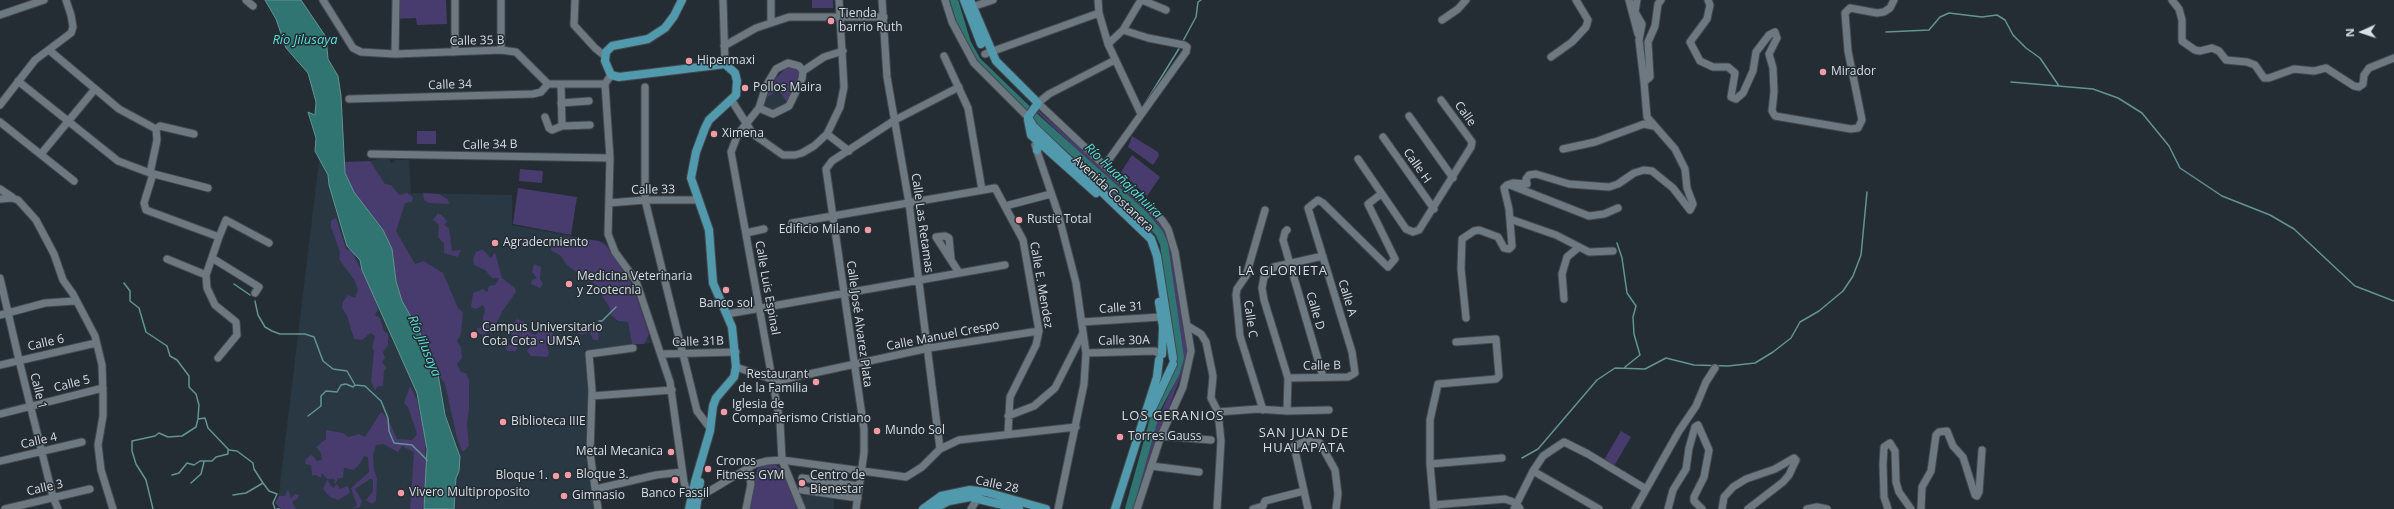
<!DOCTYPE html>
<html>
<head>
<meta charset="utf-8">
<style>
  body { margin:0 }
  #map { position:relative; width:2394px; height:509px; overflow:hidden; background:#242d34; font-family:"Open Sans",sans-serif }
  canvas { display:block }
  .north { position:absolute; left:2342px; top:12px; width:40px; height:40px; -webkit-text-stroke:3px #242d34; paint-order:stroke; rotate:267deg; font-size:11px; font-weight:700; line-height:16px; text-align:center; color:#d8dee3 }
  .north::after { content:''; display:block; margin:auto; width:14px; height:18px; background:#d8dee3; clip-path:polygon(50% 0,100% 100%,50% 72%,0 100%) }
</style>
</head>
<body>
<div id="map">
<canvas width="2394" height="509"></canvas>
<div class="north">N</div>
</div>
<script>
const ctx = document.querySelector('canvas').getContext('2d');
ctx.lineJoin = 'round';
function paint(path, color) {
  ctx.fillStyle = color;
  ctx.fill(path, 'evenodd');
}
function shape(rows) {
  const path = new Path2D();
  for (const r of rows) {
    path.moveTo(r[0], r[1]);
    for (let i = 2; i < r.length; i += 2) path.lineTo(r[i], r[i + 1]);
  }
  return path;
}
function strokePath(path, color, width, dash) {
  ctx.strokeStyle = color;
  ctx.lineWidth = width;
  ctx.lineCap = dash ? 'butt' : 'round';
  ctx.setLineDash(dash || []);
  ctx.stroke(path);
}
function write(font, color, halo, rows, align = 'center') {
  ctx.font = font + ' "Open Sans",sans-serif';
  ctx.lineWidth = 3;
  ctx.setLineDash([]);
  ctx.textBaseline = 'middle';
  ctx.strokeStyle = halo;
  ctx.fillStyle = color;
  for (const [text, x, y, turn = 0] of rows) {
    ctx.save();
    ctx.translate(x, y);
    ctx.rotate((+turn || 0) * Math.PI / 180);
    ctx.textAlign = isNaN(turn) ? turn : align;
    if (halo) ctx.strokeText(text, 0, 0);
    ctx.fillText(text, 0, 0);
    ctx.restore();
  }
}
const built = shape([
  [778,90,787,102,771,111,765,108,765,99],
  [378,159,389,159,392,163,395,160,409,160,411,193,512,195,512,225,605,242,631,283,651,343,584,350,588,390,586,448,583,455,586,459,594,509,277,509,319,161,362,163],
  [801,495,834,498,834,509,806,509]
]);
const green = shape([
  [393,0,446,0,447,24,417,25,416,18,393,19],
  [812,0,833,0,833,8,812,8],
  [787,67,796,68,802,77,787,102,778,90,765,99,776,78],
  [1039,111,1158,216,1172,241,1188,347,1187,359,1139,489,1134,509,1130,509,1151,439,1160,414,1181,369,1183,357,1167,246,1153,222,1037,112],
  [1028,113,1143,220,1152,231,1159,247,1164,274,1155,247,1027,117],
  [417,131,436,131,436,144,417,144],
  [1132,136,1158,152,1159,156,1153,165,1128,147],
  [1132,155,1160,177,1147,196,1121,172],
  [370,161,385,184,391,185,399,195,407,193,413,197,412,202,405,203,396,231,415,264,424,261,443,273,458,308,463,313,461,334,457,341,461,347,462,358,457,364,461,372,466,373,469,380,469,409,467,424,469,446,464,451,462,451,457,438,445,384,438,374,419,331,402,301,396,281,392,249,383,230,354,192,345,173,344,162],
  [520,169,543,171,542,183,519,181],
  [518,188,577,197,571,235,513,224],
  [423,193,439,194,448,200,449,204,429,203,424,200],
  [438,213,444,217,447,222,444,225,449,228,452,251,461,250,458,257,444,253,444,243,438,237,439,225,433,220],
  [336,218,346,249,354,251,355,259,368,281,378,309,375,315,380,318,384,331,388,334,388,345,383,352,385,358,382,362,387,368,384,370,383,386,378,386,375,390,371,382,374,351,372,348,375,336,370,333,362,340,354,339,347,316,342,308,343,302,348,295,355,298,358,290,355,281,339,259,340,252,331,227,331,221],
  [566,237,599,241,606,246,633,286,649,334,644,344,632,344,628,322,618,321,610,314,610,308,602,296,601,288,580,275,567,265,561,256,551,250,552,242],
  [481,250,483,250,491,258,495,252,502,278,515,288,516,292,502,312,494,328,492,330,487,329,487,333,483,335,478,333,477,328,485,327,483,318,485,310,483,305,476,309,471,307,473,293,483,289,487,292,489,286,495,285,499,278,492,278,485,270,474,265,473,259,476,252],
  [534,264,541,267,540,279,543,284,540,288,531,284,532,280,537,278,532,272],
  [517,319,524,322,529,332,535,335,541,330,553,333,553,342,546,343,549,353,547,357,531,356,527,351,531,346,529,342,519,342,516,351,507,351,504,344,511,345,513,342,510,328],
  [577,321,589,325,590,329,596,328,599,334,598,340,593,340,590,332,582,335,578,333],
  [410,386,417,400,420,416,425,422,428,446,425,447,425,453,427,462,426,500,422,509,410,509,414,452,402,446,398,452,383,444,376,445,373,456,374,470,377,479,376,501,372,504,366,500,373,491,373,479,370,479,355,489,362,501,360,507,353,509,357,505,351,488,369,472,368,457,364,456,361,462,354,470,344,468,343,478,338,478,336,483,334,483,335,479,327,479,322,473,321,478,316,475,312,476,311,465,305,464,306,459,311,455,315,458,316,461,322,460,321,453,316,447,326,439,326,430,343,433,348,437,359,434,365,437,381,412,387,417,397,439,412,440,417,434,408,407,404,403],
  [1621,431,1631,437,1614,466,1604,460],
  [767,463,775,464,783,471,799,509,749,509,757,469],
  [327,480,333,488,337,484,340,489,347,486,349,488,350,493,338,500,330,497,323,489],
  [288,489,291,498,295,494,299,495,298,498,292,502,296,509,281,509,275,503,279,496,285,496]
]);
const water = shape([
  [265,0,301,0,326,37,328,59,338,76,341,96,345,173,354,192,383,230,392,249,396,281,402,301,419,331,438,374,445,415,460,457,459,471,456,478,454,509,424,509,427,449,417,393,362,270,360,260,347,246,329,185,328,175,315,151,316,138,308,112,315,115,316,102,308,73,286,48,276,19,265,0]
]);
const stream = shape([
  [1886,32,1929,30,1940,17,1949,13,1982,17,1997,15,2005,20,2013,35,2026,48,2040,58,2059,86],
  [1183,41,1196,17,1198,2,1201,0],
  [2011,82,2093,89,2118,98,2142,113,2169,146,2180,168,2222,196,2270,215,2294,229,2355,286,2394,301],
  [1144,105,1180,47],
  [1617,243,1622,258,1627,293,1636,306,1633,317,1634,334,1640,355,1625,367],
  [124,283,130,291,130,301,139,308,146,332,167,346,170,356,177,360,189,376,189,387,196,394,199,405,198,418],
  [234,284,250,295],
  [255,301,258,315,265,327,272,331,280,334,305,334,314,337,323,361,333,369,347,371,355,385,365,386,381,401,388,418,389,431,394,443,412,445,427,460],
  [599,321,602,321,616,307],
  [308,416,321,406,321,396,326,391,337,392,341,385,346,384,353,387,355,385],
  [1522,458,1538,449,1597,380,1615,368,1645,369,1666,358,1694,365,1728,366,1755,363,1773,352,1791,338,1800,322,1819,311,1843,291,1853,276,1861,255,1867,192],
  [172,475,179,473,187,463,194,465,200,461,212,461,216,457,228,454,228,450],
  [191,483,201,474,204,462],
  [233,495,246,493,263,483],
  [153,509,146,480,136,464,132,451,132,441,155,436,159,433,168,437,182,436,196,427,198,419,205,418,208,428,229,450,237,451,253,463,254,469,263,483,269,491,277,494,273,503,275,509],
  [277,509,279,509]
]);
const river = shape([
  [954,0,967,43,977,61,1037,119,1144,215,1159,233,1164,244,1180,358,1176,372,1157,408,1129,509]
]);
const minor = shape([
  [246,0,253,6],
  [323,0,353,48,361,52,395,54,501,50,516,52,548,84,605,84],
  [455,0,455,52],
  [501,0,501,50],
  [575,0,574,25,595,48,605,56],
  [723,0,725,64],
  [882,0,887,77,909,203,940,449],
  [945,0,952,22,974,63,1028,117],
  [1098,0,1099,13,1108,44,1141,114],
  [1142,0,1166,10],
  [1629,0,1638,34],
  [1637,0,1635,12,1642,24,1639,40,1644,82,1650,77,1648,42,1655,26,1658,4,1661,0],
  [1708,0,1710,5,1707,19,1690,42,1700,61,1713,67,1728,67,1735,73,1731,97,1736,99,1743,93,1753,71,1756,52,1769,35,1775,32,1777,38,1769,54,1773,68,1774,92,1772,111,1775,116,1851,129,1858,128,1862,120,1848,51,1845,13,1850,8,1877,13,1884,12,1890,8,1894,0],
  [2172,0,2179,9,2182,20,2182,41,2195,50,2200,51,2212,48,2219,51,2226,60,2247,62,2255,65,2264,78,2269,78,2294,69,2314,71,2326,68,2354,86,2359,87,2363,84,2364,75,2369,68,2394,58],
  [972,7,993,0],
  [0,15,44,0],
  [1442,20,1458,9,1466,0],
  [771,22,771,0],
  [1108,44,1123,30,1141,0],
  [724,46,756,28,789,17,884,17],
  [49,50,119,109,156,129,157,140,150,173],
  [395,54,396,0],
  [985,54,1099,13],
  [944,56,968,108,982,190],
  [1551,57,1572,42,1586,27,1588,20,1576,0],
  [1115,60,1049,94,1038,103,1162,220,1168,229,1175,252,1191,351,1183,387,1161,436,1137,509],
  [803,71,824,57,843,51],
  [611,75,605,84,610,158,608,234,615,252,636,281,670,382,684,482,686,489,692,494],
  [18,81,118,161,150,173,208,188],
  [645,87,645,200,697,411,710,428],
  [349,99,533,94,541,92,548,84],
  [732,101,753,134,783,155,795,155,802,153,814,146,827,134,840,107,844,87,839,0],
  [561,103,589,101],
  [0,105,35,60,71,33,73,27,71,15,66,0],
  [759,108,773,114,789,106,802,79,803,71,799,66,788,63,776,69,766,86,759,108,738,134,731,152,780,422,782,460,802,509],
  [1409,116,1453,178],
  [545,117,549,128,552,130,562,126,561,85],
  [0,122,74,181],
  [562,126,590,125],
  [156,129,160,126,194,134],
  [827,134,849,151],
  [1383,137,1434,209],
  [1035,145,1058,213,1076,283,1086,353,1084,384,1058,509],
  [1563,149,1595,142,1644,124,1653,126],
  [41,154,95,89],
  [371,154,610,158],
  [1358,159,1406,229,1413,232,1419,230,1471,147,1472,142,1441,100],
  [1105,165,1186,52,1187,47,1184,45,1148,38,1123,30],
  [153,174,144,203,146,210,219,237],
  [1510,185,1589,216,1604,214,1618,208],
  [0,189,12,197],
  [0,199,12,198,18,200,36,220,54,254,63,280,73,294,95,336,102,365,103,394,103,416,98,445,101,470,113,509],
  [609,203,645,200,698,200],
  [1009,205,1051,194],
  [1510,219,1556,235,1589,252,1613,251],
  [792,223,995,188,1023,240,1039,331,1036,345,1010,397,1008,433],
  [1287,230,1285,232,1283,240,1323,377],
  [746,233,764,229],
  [212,258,259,287,255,293],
  [167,259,206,275],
  [951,259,949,238,945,236,936,237,958,271],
  [0,278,19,360,53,497,58,509],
  [1564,299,1562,274,1567,257,1579,247],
  [727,314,1005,265],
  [0,315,45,303,75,301],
  [1466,318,1461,269,1462,239,1474,231,1479,230,1498,237,1504,248,1509,249,1512,246,1509,209,1504,188,1507,185,1513,183,1527,184,1526,179,1529,175,1536,174,1569,184,1609,187,1618,184,1634,173,1644,170,1652,171,1673,188,1690,210,1693,204,1687,188,1685,169,1675,149,1647,117,1644,82],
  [1082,322,1161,317],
  [1188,326,1201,334,1206,342,1213,376,1211,398,1218,412,1221,441,1217,509],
  [1086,353,1155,351,1161,355],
  [661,354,736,352],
  [218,358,237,335,236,322,215,305,207,288,206,275,219,237,226,220,269,243],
  [0,365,96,343],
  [736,367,777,381,929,348,1039,331],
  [1288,378,1348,377,1355,373,1352,352,1308,208,1318,200,1323,203,1388,267,1395,259,1368,204,1381,194],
  [592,396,672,390],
  [1263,410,1240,336,1236,295,1237,289,1246,276,1265,210],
  [1287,411,1329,410],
  [1218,412,1258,409,1287,411,1288,378,1264,300,1262,288,1264,277,1274,267,1323,256],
  [0,414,103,388],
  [1008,416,1034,406,1055,388,1083,333],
  [1161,436,1211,440],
  [0,461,82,442],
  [1430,464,1502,458],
  [1151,466,1199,472],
  [1533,471,1599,509],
  [802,478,859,486],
  [596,489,656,475,682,472],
  [802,490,858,498],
  [698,495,701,496,755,464,767,461,782,460,906,477,922,467,940,449,959,440,1076,427],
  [1434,505,1505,499,1516,503,1520,509],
  [1263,506,1265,501,1304,491],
  [5,509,90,489],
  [598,509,590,453,592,390,589,354,633,348],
  [746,509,751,484,748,469],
  [856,509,864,453,864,429,826,169,832,161,895,120,959,87],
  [971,509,978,498],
  [1253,509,1263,506],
  [1308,509,1294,446,1306,441,1320,443,1335,470,1338,494,1336,509],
  [1434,509,1430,464,1430,420,1438,384,1496,379,1499,376,1496,339,1456,342],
  [1514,509,1533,471,1543,456,1564,442,1588,454,1646,489],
  [1635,509,1679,431,1696,406,1706,382,1715,368],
  [1668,509,1673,490,1686,469,1689,448,1695,427,1698,425,1709,450,1704,477,1694,497,1694,501,1702,509],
  [1722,509,1724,497,1733,487,1746,479,1775,469,1794,458,1796,460,1789,475,1783,482,1748,509],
  [1807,509,1817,507,1827,509],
  [1888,509,1884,497,1883,464,1884,447,1890,443,1895,451,1896,482,1899,492,1911,509],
  [1921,509,1922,487,1931,471,1936,435,1939,432,1947,431,1953,446,1963,457,1975,495,1977,496,1979,492,1982,450]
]);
const major = shape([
  [682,0,674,16,665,28,648,39,612,46,606,52,605,61,611,75,619,77,725,64,735,73,737,81,736,95,709,120,705,128,696,152,691,178,709,230,713,283,732,327,736,367,734,377,716,398,713,406,710,431,695,482,689,509],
  [964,0,981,44],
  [970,0,996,61,1038,103,1028,117],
  [1028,117,1033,126,1151,239,1157,256,1173,358],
  [1028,120,1031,135,1096,193],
  [1037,150,1039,142,1044,140],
  [1159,302,1163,327,1162,354],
  [1150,413,1173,364],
  [696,509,700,482],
  [923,509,941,496,970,490,986,492,1046,509],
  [933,509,949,501,970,497,1019,509],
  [1115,509,1157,377,1159,360]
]);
const markers = [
  [831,21,4,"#f49aa4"],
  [689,61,4,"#f49aa4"],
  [1823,72,4,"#f49aa4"],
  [745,88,4,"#f49aa4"],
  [714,134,4,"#f49aa4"],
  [1019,220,4,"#f49aa4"],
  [868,230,4,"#f49aa4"],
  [495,243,4,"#f49aa4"],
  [569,284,4,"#f49aa4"],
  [726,290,4,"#f49aa4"],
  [474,335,4,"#f49aa4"],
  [816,382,4,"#f49aa4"],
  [724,412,4,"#f49aa4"],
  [503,422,4,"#f49aa4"],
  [877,431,4,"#f49aa4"],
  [1120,437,4,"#f49aa4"],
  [671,452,4,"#f49aa4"],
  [708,469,4,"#f49aa4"],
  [568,475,4,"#f49aa4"],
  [556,476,4,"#f49aa4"],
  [675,480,4,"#f49aa4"],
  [802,483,4,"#f49aa4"],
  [401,493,4,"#f49aa4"],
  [564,496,4,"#f49aa4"]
];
const poiNames = [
  ["Tienda",839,14],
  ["barrio Ruth",839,28],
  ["Hipermaxi",697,61],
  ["Mirador",1831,72],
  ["Pollos Maira",753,88],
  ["Ximena",722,134],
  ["Rustic Total",1027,220],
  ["Edificio Milano",860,230,"right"],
  ["Agradecmiento",503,243],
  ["Medicina Veterinaria",577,277],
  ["y Zootecnia",577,291],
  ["Banco sol",726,304,"center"],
  ["Campus Universitario",482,328],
  ["Cota Cota - UMSA",482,342],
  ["Restaurant",808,375,"right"],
  ["de la Familia",808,389,"right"],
  ["Iglesia de",732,405],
  ["Compañerismo Cristiano",732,419],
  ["Biblioteca IIIE",511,422],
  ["Mundo Sol",885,431],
  ["Torres Gauss",1128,437],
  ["Metal Mecanica",663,452,"right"],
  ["Cronos",716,462],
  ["Fitness GYM",716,476],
  ["Bloque 3.",576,475],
  ["Bloque 1.",548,476,"right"],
  ["Centro de",810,476],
  ["Bienestar",810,490],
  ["Vivero Multiproposito",409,493],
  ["Banco Fassil",675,494,"center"],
  ["Gimnasio",572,496]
];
const streetNames = [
  ["Calle 35 B",477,41,-1],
  ["Calle 34",450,85,-2],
  ["Calle",1465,114,54],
  ["Calle 34 B",490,145,-1],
  ["Calle H",1417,166,55],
  ["Calle 33",653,190,-1],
  ["Avenida Costanera",1113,194,43],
  ["Calle Las Retamas",922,223,82],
  ["Calle E. Mendez",1041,285,80],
  ["Calle Luis Espinal",767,288,80],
  ["Calle A",1347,298,73],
  ["Calle 31",1121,308,-4],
  ["Calle D",1315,311,74],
  ["Calle C",1250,319,82],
  ["Calle José Alvarez Plata",859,324,82],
  ["Calle Manuel Crespo",943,336,-11],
  ["Calle 30A",1124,341,-1],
  ["Calle 31B",698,342,-2],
  ["Calle 6",46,343,-13],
  ["Calle B",1322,366,-1],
  ["Calle 5",72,384,-14],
  ["Calle 1",38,391,76],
  ["Calle 4",39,441,-13],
  ["Calle 28",997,485,12],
  ["Calle 3",45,488,-13]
];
const waterNames = [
  ["Río Jilusaya",305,40],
  ["Río Huañajahuira",1123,181,44],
  ["Río Jilusaya",424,346,67]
];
const neighbourhoodNames = [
  ["LA GLORIETA",1283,271],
  ["LOS GERANIOS",1173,416],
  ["SAN JUAN DE",1304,433],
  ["HUALAPATA",1304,448]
];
paint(built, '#293843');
paint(green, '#483b6d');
paint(water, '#307571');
strokePath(water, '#629493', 1);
strokePath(stream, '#629493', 1.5);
strokePath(river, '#307571', 8);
strokePath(minor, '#424950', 9);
strokePath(major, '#424950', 10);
strokePath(minor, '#6e7880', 7);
strokePath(major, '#5199ac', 8);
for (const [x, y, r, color] of markers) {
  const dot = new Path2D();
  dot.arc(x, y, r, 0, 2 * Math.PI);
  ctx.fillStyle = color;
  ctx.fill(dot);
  strokePath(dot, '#242d34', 1.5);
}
write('12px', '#d8dee3', '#242d34', poiNames, 'left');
write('12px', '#d8dee3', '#242d34', streetNames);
write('italic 13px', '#59dfd7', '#242d34', waterNames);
ctx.letterSpacing = '1px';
write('13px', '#d8dee3', '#242d34', neighbourhoodNames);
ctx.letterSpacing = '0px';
</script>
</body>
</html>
